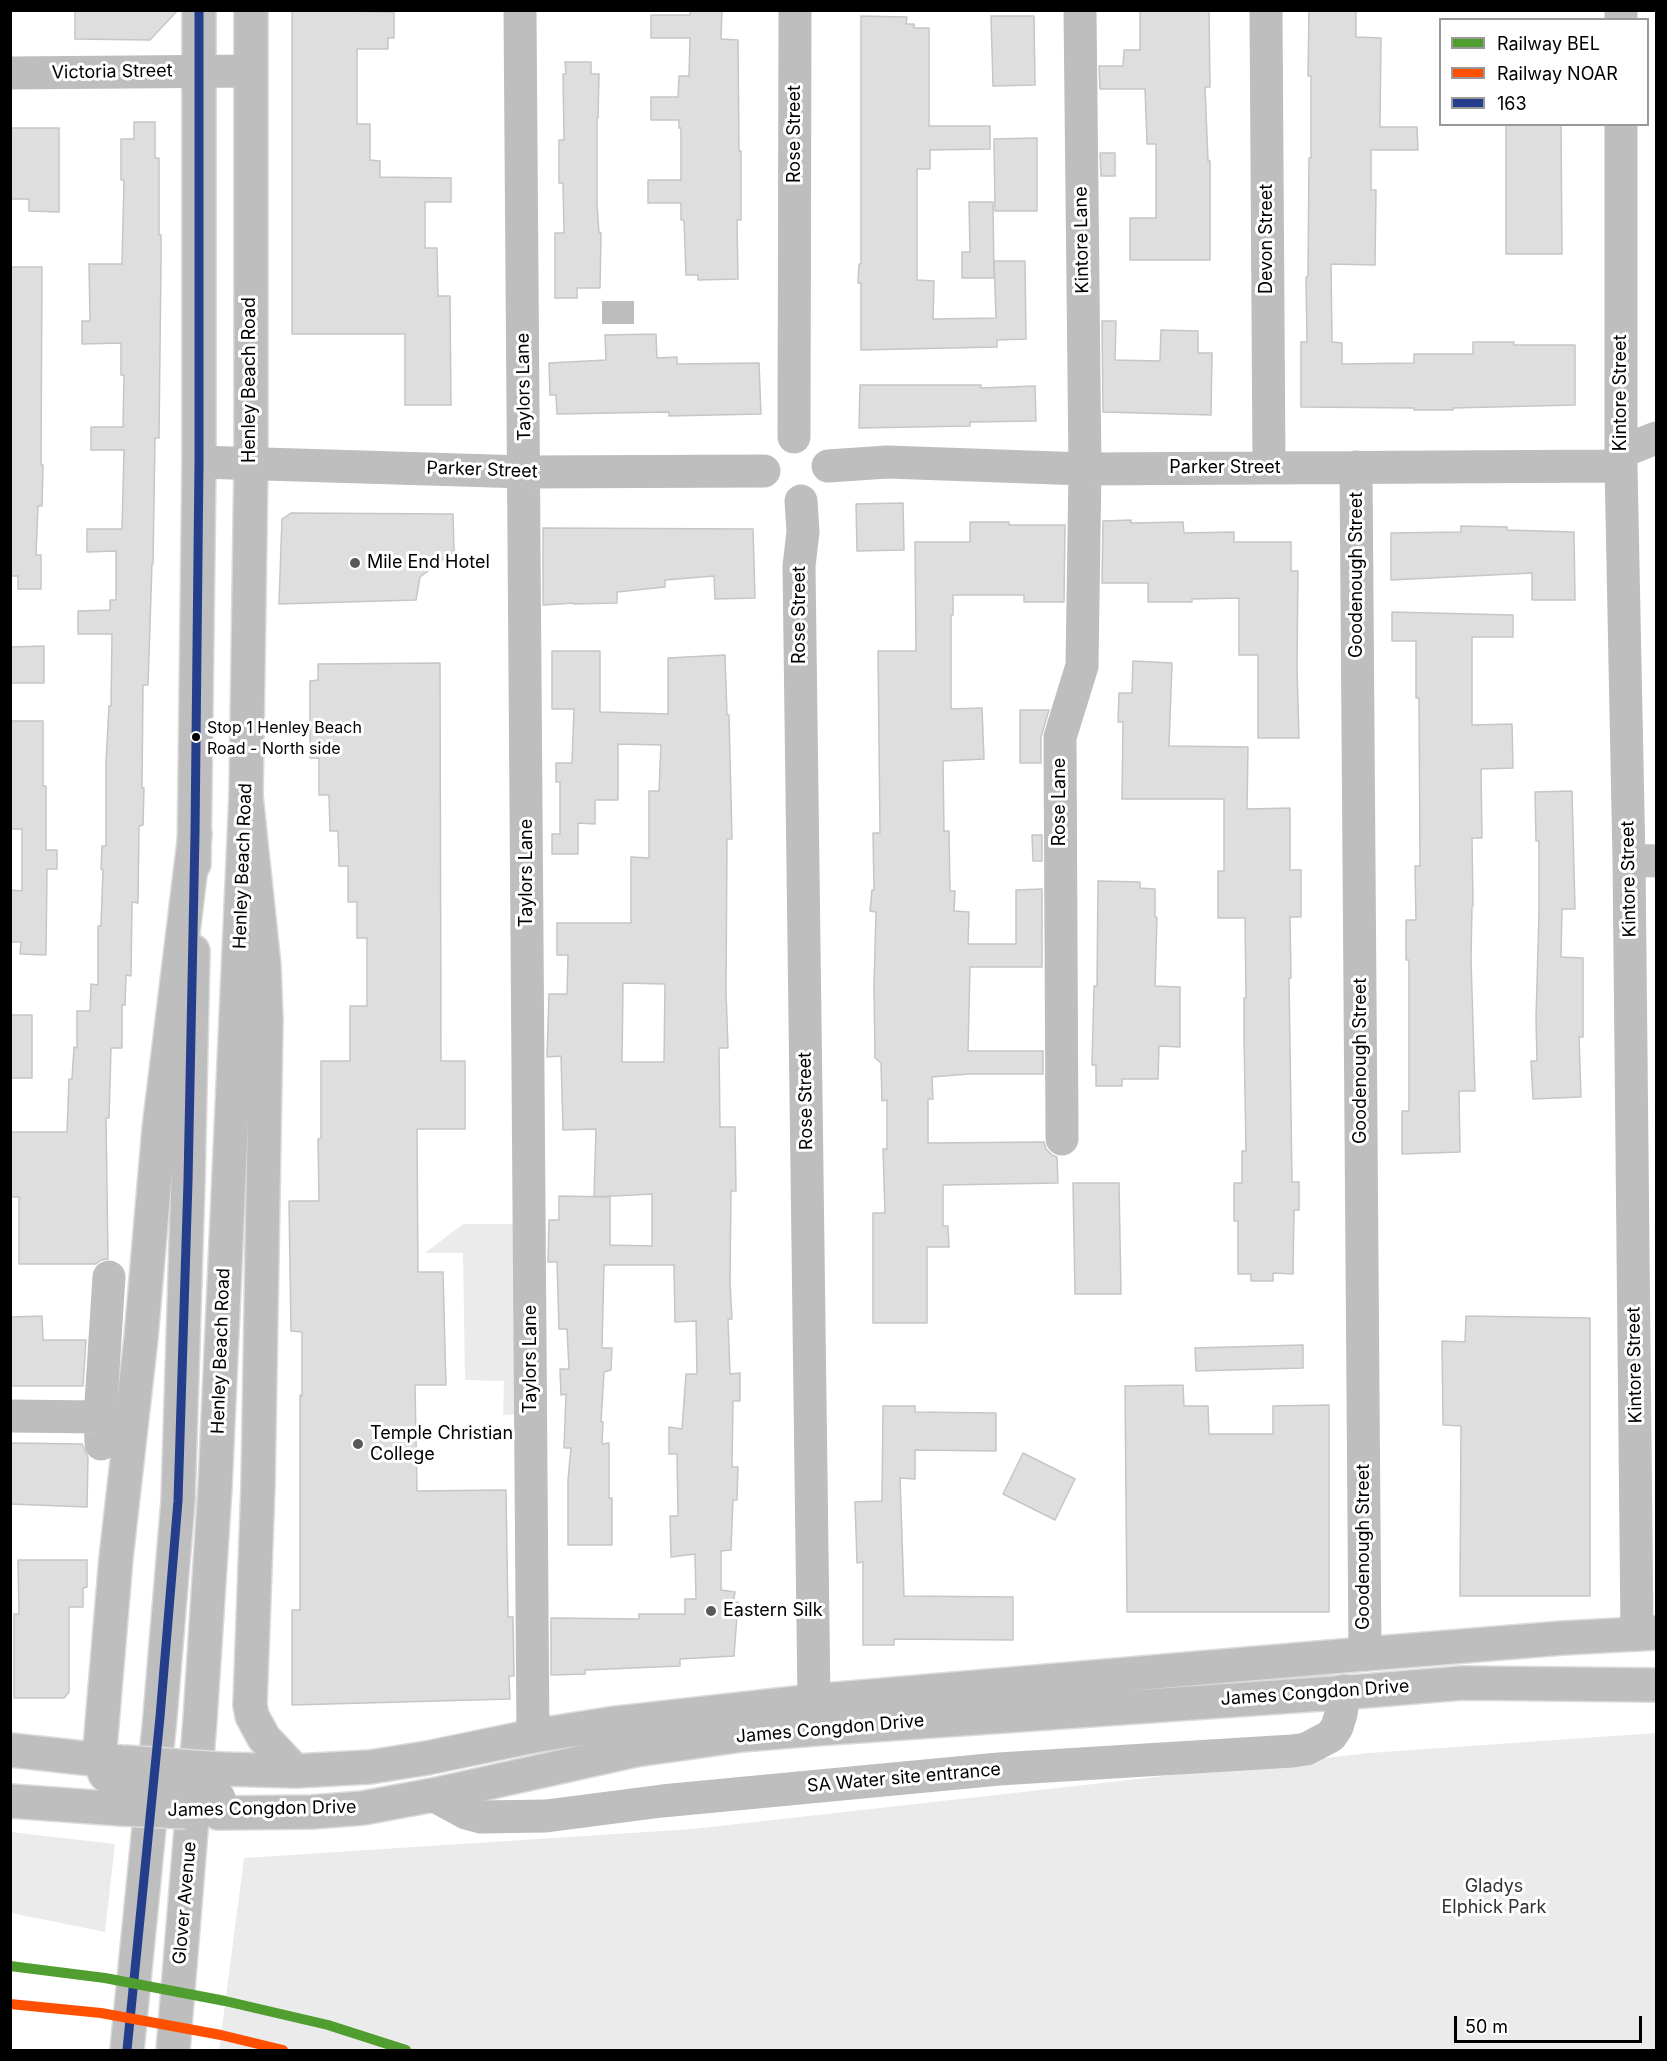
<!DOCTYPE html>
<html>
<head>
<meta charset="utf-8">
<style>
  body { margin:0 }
  #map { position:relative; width:1667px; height:2061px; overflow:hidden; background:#fff; font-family:Inter,sans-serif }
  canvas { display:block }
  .frame { position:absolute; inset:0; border:12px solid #000; pointer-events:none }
  .legend { position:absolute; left:1439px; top:18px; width:210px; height:108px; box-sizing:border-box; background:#fff; border:2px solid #999; margin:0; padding:8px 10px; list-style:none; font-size:18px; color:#000 }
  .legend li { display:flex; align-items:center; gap:12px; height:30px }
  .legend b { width:30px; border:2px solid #999 }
  .scale { position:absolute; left:1454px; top:2016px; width:188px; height:27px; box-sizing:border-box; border:3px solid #000; border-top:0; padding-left:8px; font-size:18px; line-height:21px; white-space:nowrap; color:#000; -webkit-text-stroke:4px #fff; paint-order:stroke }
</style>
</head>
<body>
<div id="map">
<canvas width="1667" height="2061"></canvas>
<div class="frame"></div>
<ul class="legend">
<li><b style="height:8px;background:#509e2f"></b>Railway BEL</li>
<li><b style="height:8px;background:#fe5000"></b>Railway NOAR</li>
<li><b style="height:8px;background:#243e8c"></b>163</li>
</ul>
<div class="scale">50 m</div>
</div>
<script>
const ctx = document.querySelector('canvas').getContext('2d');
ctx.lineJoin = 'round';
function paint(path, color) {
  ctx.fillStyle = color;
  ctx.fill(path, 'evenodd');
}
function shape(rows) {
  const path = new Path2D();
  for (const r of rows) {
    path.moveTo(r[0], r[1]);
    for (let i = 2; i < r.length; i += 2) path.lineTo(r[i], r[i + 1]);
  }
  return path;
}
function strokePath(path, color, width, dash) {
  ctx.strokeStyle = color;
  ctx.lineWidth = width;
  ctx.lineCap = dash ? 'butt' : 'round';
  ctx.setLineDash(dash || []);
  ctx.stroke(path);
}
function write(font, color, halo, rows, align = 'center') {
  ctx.font = font + ' Inter,sans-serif';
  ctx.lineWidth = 6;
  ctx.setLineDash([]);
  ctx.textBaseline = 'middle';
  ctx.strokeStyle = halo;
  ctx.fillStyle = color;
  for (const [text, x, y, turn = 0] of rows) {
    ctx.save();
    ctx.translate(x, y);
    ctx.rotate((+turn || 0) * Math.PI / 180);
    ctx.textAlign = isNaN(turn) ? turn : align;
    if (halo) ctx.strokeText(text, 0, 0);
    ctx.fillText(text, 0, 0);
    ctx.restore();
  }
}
const green = shape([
  [463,1224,521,1224,522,1414,503,1415,504,1381,465,1380,463,1253,425,1253],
  [1656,1733,1656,2050,219,2050,244,1858,693,1829,1369,1753],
  [11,1832,115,1844,105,1932,11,1913]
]);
const water = shape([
  [602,301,634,301,634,324,602,324]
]);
const building = shape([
  [75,10,178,10,150,40,75,39,75,10],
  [292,10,394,12,394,38,388,38,388,49,357,49,357,124,370,124,370,160,380,161,380,177,451,178,451,202,425,202,425,248,437,248,438,296,450,296,451,405,405,405,405,334,292,334,292,10],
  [690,10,722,10,721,39,738,40,739,151,741,151,741,220,737,220,738,279,698,280,698,275,686,275,684,220,681,220,681,203,648,203,648,180,681,180,681,128,679,128,679,120,651,120,651,97,678,97,679,76,689,76,690,38,651,38,651,15,690,15,690,10],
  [1140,10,1209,10,1210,87,1205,87,1208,161,1210,161,1210,260,1130,260,1130,218,1156,218,1156,144,1147,144,1145,89,1100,89,1099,66,1123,66,1124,50,1140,50,1140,10],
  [1309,10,1356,10,1356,37,1381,38,1380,127,1417,127,1418,150,1371,150,1371,190,1376,190,1375,265,1331,264,1332,342,1342,343,1342,364,1414,363,1414,354,1473,354,1473,342,1514,342,1514,345,1575,345,1575,405,1453,408,1453,410,1414,410,1414,408,1301,407,1301,342,1307,342,1306,277,1308,277,1309,158,1311,158,1311,76,1308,76,1309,10],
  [861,16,907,17,906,24,914,24,914,28,929,28,929,126,990,126,990,149,930,150,930,169,917,169,917,280,934,281,933,319,996,318,994,261,1025,261,1026,339,997,340,997,347,861,350,861,283,858,283,859,264,861,264,861,16],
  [991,16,1034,16,1035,85,993,86,991,16],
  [565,62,591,62,591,74,599,74,598,118,597,118,597,205,599,233,601,233,600,288,577,288,577,298,555,298,555,233,564,233,563,183,559,183,559,140,564,140,563,74,566,74,565,62],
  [134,122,155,122,155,158,159,158,159,235,161,235,161,261,159,438,155,438,153,564,152,564,148,685,143,685,142,788,144,788,143,825,139,826,138,903,132,902,131,976,126,975,125,1005,122,1005,122,1048,111,1048,109,1118,106,1118,108,1259,101,1260,96,1264,19,1264,19,1197,10,1197,10,1132,67,1132,69,1079,72,1079,74,1047,77,1048,77,1011,90,1011,91,984,98,985,98,926,101,926,103,870,101,869,102,846,106,846,106,762,109,706,111,706,112,634,78,634,78,611,110,610,110,600,116,600,116,551,87,552,87,529,122,529,124,450,91,450,91,427,123,427,124,375,121,375,121,343,82,344,82,321,90,321,89,264,122,264,124,180,121,180,121,139,134,139,134,122],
  [1506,124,1561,124,1562,254,1506,254,1506,124],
  [10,128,59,128,59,212,29,211,29,199,10,199,10,128],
  [1037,138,1037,211,995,211,994,139,1037,138],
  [1100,153,1115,153,1115,176,1101,176,1100,153],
  [969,202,993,202,994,278,962,278,962,252,970,252,969,202],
  [10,267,42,267,41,465,43,465,42,506,38,506,36,555,41,555,41,589,18,589,18,576,10,576,10,267],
  [1102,321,1116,321,1115,360,1160,361,1161,330,1198,331,1198,353,1212,353,1211,415,1103,412,1102,321],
  [656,334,657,358,677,357,677,364,759,363,761,414,669,416,669,412,557,414,556,395,550,395,549,363,606,360,605,335,656,334],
  [860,385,981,385,981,388,1035,386,1036,421,970,422,970,426,859,428,860,385],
  [903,503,904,550,857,551,856,504,903,503],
  [291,513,453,514,454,551,420,577,416,600,279,604,282,519,291,513],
  [1131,520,1131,523,1183,522,1184,533,1234,532,1234,542,1291,542,1291,571,1298,571,1297,667,1299,738,1258,738,1258,655,1239,655,1239,598,1192,599,1192,602,1148,602,1148,583,1102,583,1103,521,1131,520],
  [970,522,1009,522,1009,525,1065,525,1064,602,1024,602,1024,595,953,595,953,615,951,615,951,709,982,708,984,759,943,761,944,831,949,831,950,891,955,891,954,911,969,912,968,944,1016,944,1016,890,1042,889,1042,967,970,967,968,1051,1043,1051,1043,1074,968,1074,932,1077,933,1099,928,1099,928,1143,1044,1142,1046,1149,1052,1155,1057,1157,1058,1183,943,1185,943,1226,948,1226,949,1247,927,1247,927,1323,873,1323,873,1213,885,1213,883,1149,887,1149,887,1100,882,1101,881,1063,875,1058,874,986,876,912,870,911,872,890,874,890,873,833,880,833,878,651,916,651,915,542,970,542,970,522],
  [1461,526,1507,527,1507,530,1574,532,1575,600,1532,600,1532,573,1391,580,1391,533,1461,532,1461,526],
  [543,528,753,529,755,598,715,599,714,576,665,580,665,587,617,592,617,603,574,604,574,603,543,605,543,528],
  [1392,612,1513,615,1513,637,1472,637,1472,725,1512,724,1513,768,1481,769,1482,838,1472,838,1473,906,1472,906,1471,959,1475,1091,1459,1091,1460,1152,1402,1154,1402,1111,1409,1111,1409,960,1406,960,1406,920,1416,920,1415,866,1420,866,1419,698,1416,698,1416,641,1392,641,1392,612],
  [44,646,44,683,10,683,10,647,44,646],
  [552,651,600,651,600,712,668,714,668,658,725,655,727,715,729,715,732,839,727,839,726,992,728,1048,719,1048,720,1127,735,1127,736,1191,731,1191,730,1282,732,1319,728,1319,730,1374,740,1373,740,1401,733,1401,732,1467,738,1467,737,1500,733,1500,731,1550,721,1551,721,1590,735,1592,733,1603,738,1602,734,1656,680,1659,680,1666,585,1670,585,1674,551,1675,551,1618,639,1619,639,1614,685,1614,685,1599,696,1599,695,1554,671,1557,670,1516,678,1516,677,1454,669,1454,669,1427,682,1429,686,1374,697,1374,696,1321,675,1322,674,1265,604,1265,602,1348,612,1348,611,1370,604,1372,601,1422,603,1422,602,1444,609,1443,609,1498,612,1498,612,1545,568,1545,568,1480,571,1448,564,1448,566,1394,561,1395,560,1369,569,1369,567,1329,559,1329,557,1262,548,1262,549,1220,559,1220,559,1196,610,1197,610,1245,652,1246,652,1194,594,1197,596,1129,563,1130,561,1056,547,1057,549,994,567,994,568,955,557,955,557,923,631,923,631,857,649,858,649,791,659,791,661,745,618,744,618,800,595,800,595,824,578,823,578,854,552,854,552,834,560,834,560,782,556,782,556,763,572,763,574,709,552,709,552,651],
  [623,983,665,984,664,1062,622,1062,623,983],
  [1133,661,1172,663,1169,746,1248,747,1247,809,1290,808,1290,870,1301,870,1301,917,1290,917,1291,978,1289,978,1292,1182,1299,1182,1299,1210,1294,1210,1293,1274,1273,1273,1273,1281,1251,1281,1251,1274,1238,1274,1238,1221,1234,1221,1234,1183,1242,1183,1242,1151,1246,1151,1244,1036,1244,998,1246,998,1245,918,1218,918,1218,871,1224,871,1224,799,1122,799,1123,722,1118,722,1119,693,1132,693,1133,661],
  [440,663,441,1061,465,1061,465,1129,417,1129,418,1272,443,1272,446,1385,415,1385,417,1491,506,1490,508,1617,513,1617,514,1676,509,1676,510,1699,292,1705,292,1610,300,1610,300,1395,302,1396,302,1332,291,1331,289,1201,319,1201,318,1139,321,1138,321,1061,350,1061,350,1006,367,1006,367,938,357,938,357,902,348,902,348,866,339,866,338,831,330,831,329,795,319,795,319,758,310,758,310,681,318,680,318,664,440,663],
  [1020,710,1049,710,1041,737,1041,763,1020,763,1020,710],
  [10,721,43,721,43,786,46,786,46,850,57,850,57,869,47,869,46,955,20,954,21,942,10,942,11,890,22,891,22,829,11,829,10,721],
  [1572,791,1575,909,1562,909,1561,957,1583,958,1583,1037,1579,1037,1581,1097,1533,1099,1531,1061,1537,1061,1536,1019,1539,913,1539,841,1536,841,1535,792,1572,791],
  [1032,835,1042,835,1042,861,1033,861,1032,835],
  [1098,881,1140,882,1140,888,1155,889,1155,917,1157,917,1155,986,1180,987,1180,1047,1159,1046,1158,1079,1122,1079,1122,1086,1096,1086,1096,1065,1092,1065,1094,986,1097,986,1098,881],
  [10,1015,32,1015,32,1078,10,1078,10,1015],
  [1073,1183,1119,1183,1121,1294,1075,1294,1073,1183],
  [42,1316,43,1340,86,1340,83,1386,10,1386,10,1317,42,1316],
  [1466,1316,1590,1318,1590,1596,1460,1596,1461,1426,1443,1425,1442,1341,1465,1342,1466,1316],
  [1303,1345,1303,1368,1196,1371,1195,1348,1303,1345],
  [1183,1385,1184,1406,1208,1406,1209,1434,1273,1434,1273,1406,1329,1405,1329,1612,1127,1612,1125,1386,1183,1385],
  [883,1406,915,1406,915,1412,996,1413,996,1451,915,1450,915,1479,900,1478,904,1596,1013,1597,1013,1640,894,1639,894,1645,863,1645,863,1562,857,1563,855,1502,882,1501,883,1406],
  [10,1443,82,1444,88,1457,87,1507,10,1504,10,1443],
  [1023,1453,1075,1479,1055,1520,1003,1494,1023,1453],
  [18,1560,87,1560,87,1587,83,1588,83,1607,69,1607,69,1692,64,1698,14,1698,14,1614,19,1614,18,1560]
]);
const minor = shape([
  [520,10,533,1736],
  [1266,10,1269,468],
  [1621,20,1621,10],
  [10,73,250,71],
  [1621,124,1621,466,1629,860,1637,1634],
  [794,437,795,10],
  [1621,452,1656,438],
  [199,462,525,472,764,471],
  [828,466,887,462,1085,469,1621,466],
  [1356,467,1365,1654],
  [801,501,803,532,799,566,814,1701],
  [1629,860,1656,861],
  [1062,1139,1060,737,1082,666,1085,469,1080,10],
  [10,1416,100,1417],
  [101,1444,100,1417,109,1277],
  [433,1795,466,1813,481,1817,546,1816,662,1801,999,1769,1292,1751,1306,1749,1331,1736,1337,1727,1341,1714,1344,1691]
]);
const major = shape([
  [194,864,199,462,199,10],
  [127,2050,160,1717,178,1501,188,1181,193,951],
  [173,2050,200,1720,215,1488,246,796,251,463,251,10]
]);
const highway = shape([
  [246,796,264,966,266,1020,258,1485,250,1705,252,1716,264,1738,295,1771],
  [10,1750,120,1762],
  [221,1769,295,1771,370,1767,427,1758,533,1736,609,1724,814,1701,1365,1654,1563,1638,1656,1633],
  [123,1784,110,1779,105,1774,99,1760,116,1558,141,1338,159,1129,195,834],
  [10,1801,121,1809],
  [218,1813,312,1812,363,1808,433,1795,636,1750,742,1735,815,1729,1365,1691,1462,1683,1656,1685]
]);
const highwayBridge = shape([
  [124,1762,221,1769],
  [123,1784,219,1798],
  [121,1809,186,1812]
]);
const bus1 = shape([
  [127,2050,160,1717,178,1501,188,1181,195,834,199,462,199,10]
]);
const rail1 = shape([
  [10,1966,105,1978,225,2001,328,2025,406,2050]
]);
const rail2 = shape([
  [10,2004,101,2013,221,2035,283,2050]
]);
const markers = [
  [355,563,6,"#595959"],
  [196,737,5,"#000"],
  [358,1444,6,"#595959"],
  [711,1611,6,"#595959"]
];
const busNames = [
  ["Stop 1 Henley Beach",207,728],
  ["Road - North side",207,749]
];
const streetNames = [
  ["Victoria Street",112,72,-1],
  ["Rose Street",795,134,-90],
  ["Devon Street",1267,239,-90],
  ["Kintore Lane",1082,240,-91],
  ["Henley Beach Road",250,380,-90],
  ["Taylors Lane",524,387,-91],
  ["Kintore Street",1621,393,-90],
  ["Parker Street",1225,468],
  ["Parker Street",482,470,2],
  ["Goodenough Street",1357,575,-90],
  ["Rose Street",800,615,-90],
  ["Rose Lane",1060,802,-90],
  ["Henley Beach Road",243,866,-88],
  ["Taylors Lane",527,873,-90],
  ["Kintore Street",1629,879,-91],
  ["Goodenough Street",1361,1061,-90],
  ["Rose Street",806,1101,-91],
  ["Henley Beach Road",221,1351,-88],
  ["Taylors Lane",531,1359,-90],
  ["Kintore Street",1635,1365,-91],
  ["Goodenough Street",1364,1547,-90],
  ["James Congdon Drive",1315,1693,-4],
  ["James Congdon Drive",830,1729,-5],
  ["SA Water site entrance",904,1778,-5],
  ["James Congdon Drive",262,1809,-1],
  ["Glover Avenue",185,1903,-85]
];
const poiNames = [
  ["Mile End Hotel",367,563],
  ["Temple Christian",370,1434],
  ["College",370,1455],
  ["Eastern Silk",723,1611]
];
const parkNames = [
  ["Gladys",1494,1887],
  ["Elphick Park",1494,1908]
];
paint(green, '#ebebeb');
paint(water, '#bdbdbd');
paint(building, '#dedede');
strokePath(building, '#c6c6c6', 1.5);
strokePath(major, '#dbdbdb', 36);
strokePath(highway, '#dbdbdb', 36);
strokePath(minor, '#bebebe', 33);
strokePath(major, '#bebebe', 33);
strokePath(highway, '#bebebe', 33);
strokePath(highwayBridge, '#dbdbdb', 36, []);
strokePath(highwayBridge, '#bebebe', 33);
strokePath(bus1, '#243e8c', 9);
strokePath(rail1, '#509e2f', 10);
strokePath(rail2, '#fe5000', 10);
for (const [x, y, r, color] of markers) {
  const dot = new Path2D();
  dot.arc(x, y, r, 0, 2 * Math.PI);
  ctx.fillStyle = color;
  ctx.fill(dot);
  strokePath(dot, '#fff', 2);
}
write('16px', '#000', '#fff', busNames, 'left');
write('18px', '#000', '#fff', streetNames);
write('18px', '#000', '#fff', poiNames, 'left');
write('18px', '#313131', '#fff', parkNames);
</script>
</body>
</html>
